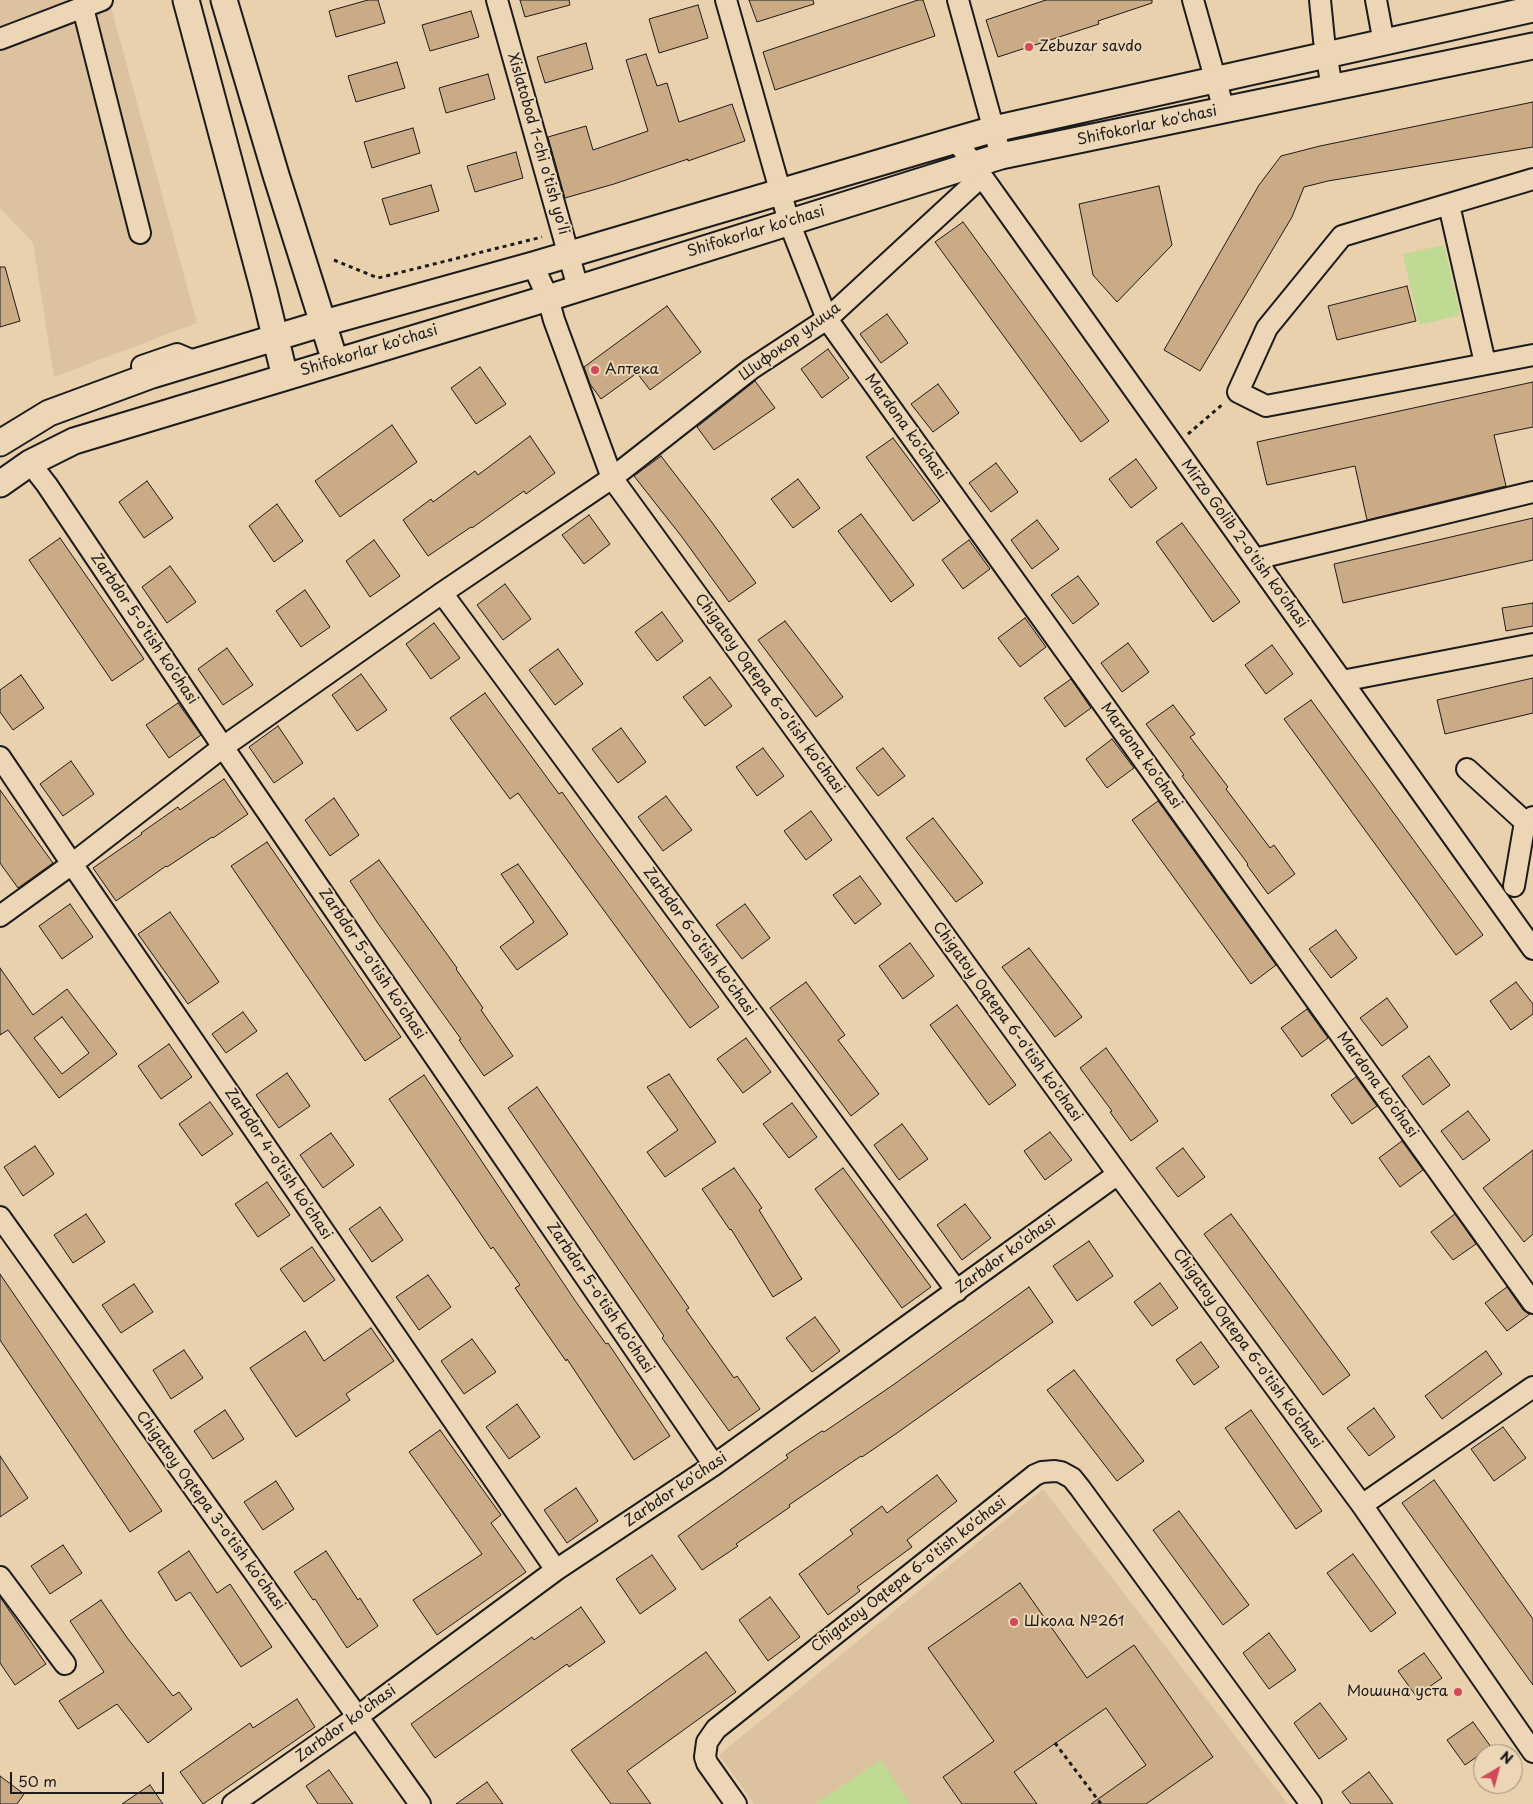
<!DOCTYPE html>
<html>
<head>
<meta charset="utf-8">
<style>
  body { margin:0 }
  #map { position:relative; width:1533px; height:1804px; overflow:hidden; background:#ead1ae; font-family:"Playpen Sans",sans-serif }
  canvas { display:block }
  .north { position:absolute; left:1473px; top:1744px; width:50px; height:50px; box-sizing:border-box; background:#ecd6b5; border:1px solid #998c78; border-radius:50%; rotate:37deg; font-size:14px; font-weight:700; line-height:20px; text-align:center; color:#1c1c1c }
  .north::after { content:''; display:block; margin:auto; width:18px; height:22px; background:#d1495b; clip-path:polygon(50% 0,100% 100%,50% 72%,0 100%) }
  .scale { position:absolute; left:10px; top:1772px; width:154px; height:22px; box-sizing:border-box; border:2px solid #1c1c1c; border-top:0; padding-left:6px; font-size:15px; line-height:18px; white-space:nowrap; color:#1c1c1c; -webkit-text-stroke:4px #ecd6b5; paint-order:stroke }
</style>
</head>
<body>
<div id="map">
<canvas width="1533" height="1804"></canvas>
<div class="north">N</div>
<div class="scale">50 m</div>
</div>
<script>
const ctx = document.querySelector('canvas').getContext('2d');
ctx.lineJoin = 'round';
function paint(path, color) {
  ctx.fillStyle = color;
  ctx.fill(path, 'evenodd');
}
function shape(rows) {
  const path = new Path2D();
  for (const r of rows) {
    path.moveTo(r[0], r[1]);
    for (let i = 2; i < r.length; i += 2) path.lineTo(r[i], r[i + 1]);
  }
  return path;
}
function strokePath(path, color, width, dash) {
  ctx.strokeStyle = color;
  ctx.lineWidth = width;
  ctx.lineCap = dash ? 'butt' : 'round';
  ctx.setLineDash(dash || []);
  ctx.stroke(path);
}
function write(font, color, halo, rows, align = 'center') {
  ctx.font = font + ' "Playpen Sans",sans-serif';
  ctx.lineWidth = 4;
  ctx.setLineDash([]);
  ctx.textBaseline = 'middle';
  ctx.strokeStyle = halo;
  ctx.fillStyle = color;
  for (const [text, x, y, turn = 0] of rows) {
    ctx.save();
    ctx.translate(x, y);
    ctx.rotate((+turn || 0) * Math.PI / 180);
    ctx.textAlign = isNaN(turn) ? turn : align;
    if (halo) ctx.strokeText(text, 0, 0);
    ctx.fillText(text, 0, 0);
    ctx.restore();
  }
}
const built = shape([
  [0,0,109,0,197,323,54,377,33,243,0,208],
  [1043,1489,1288,1804,754,1804,719,1755]
]);
const green = shape([
  [1444,245,1460,315,1419,325,1403,254],
  [881,1760,910,1804,815,1804]
]);
const building = shape([
  [368,0,378,0,385,23,336,37,329,11,368,0],
  [520,0,569,0,570,5,525,17,520,0],
  [749,0,813,0,814,4,757,22,749,0],
  [918,0,923,0,935,36,775,90,763,52,918,0],
  [1046,0,1152,0,1152,3,1098,21,1099,24,998,57,986,20,1046,0],
  [698,5,708,38,659,53,649,19,698,5],
  [471,11,479,37,430,51,422,25,471,11],
  [586,43,593,69,545,83,537,57,586,43],
  [646,54,657,86,667,83,679,122,732,104,745,141,688,161,688,159,614,184,565,198,548,137,586,126,593,150,648,131,626,60,646,54],
  [397,62,405,88,356,102,348,76,397,62],
  [488,74,495,99,446,113,439,88,488,74],
  [1533,102,1533,147,1328,181,1304,187,1292,217,1200,371,1164,350,1259,185,1281,156,1320,146,1533,102],
  [413,128,420,153,372,168,364,142,413,128],
  [516,152,523,178,475,192,467,166,516,152],
  [431,185,439,211,390,225,382,199,431,185],
  [1159,186,1172,245,1117,302,1093,275,1079,204,1159,186],
  [963,222,1109,421,1081,442,935,242,963,222],
  [0,267,5,267,20,321,0,327,0,267],
  [1407,286,1416,321,1337,340,1328,306,1407,286],
  [667,306,701,352,650,390,637,373,601,399,590,384,584,367,667,306],
  [887,314,908,343,881,363,860,334,887,314],
  [828,349,849,378,822,398,801,369,828,349],
  [480,367,506,404,476,424,451,388,480,367],
  [755,381,775,408,714,450,697,427,755,381],
  [1533,382,1533,427,1494,435,1506,486,1367,520,1355,466,1267,485,1257,442,1533,382],
  [938,384,959,413,933,432,911,404,938,384],
  [392,425,417,462,340,517,315,481,392,425],
  [530,436,555,473,526,494,524,491,472,528,471,527,428,556,403,520,431,499,433,502,475,471,478,475,530,436],
  [893,438,940,501,913,521,866,457,893,438],
  [661,456,711,521,756,583,729,602,682,537,634,476,661,456],
  [1136,459,1157,488,1131,508,1109,479,1136,459],
  [996,463,1018,492,991,512,969,483,996,463],
  [798,479,820,508,793,528,771,499,798,479],
  [147,481,173,518,144,538,119,502,147,481],
  [277,504,303,541,274,562,249,526,277,504],
  [861,514,914,585,891,602,838,531,861,514],
  [589,515,610,544,584,564,562,535,589,515],
  [1533,518,1533,560,1343,603,1334,564,1533,518],
  [1037,520,1059,549,1032,569,1011,540,1037,520],
  [1182,523,1240,602,1213,622,1156,542,1182,523],
  [60,538,144,659,112,681,29,560,60,538],
  [374,540,400,576,370,597,346,561,374,540],
  [969,540,990,569,963,589,942,560,969,540],
  [170,566,196,602,167,623,142,587,170,566],
  [1078,576,1099,604,1073,624,1051,595,1078,576],
  [505,584,531,619,503,640,477,605,505,584],
  [305,590,330,627,301,647,276,611,305,590],
  [1533,603,1533,626,1506,631,1502,608,1533,603],
  [662,612,683,641,657,661,635,632,662,612],
  [1025,618,1046,647,1020,667,998,638,1025,618],
  [785,621,843,697,816,717,758,640,785,621],
  [434,623,460,658,431,679,406,644,434,623],
  [1128,643,1149,672,1122,692,1101,663,1128,643],
  [1272,645,1293,674,1266,694,1245,665,1272,645],
  [227,648,253,685,223,705,198,669,227,648],
  [558,649,583,684,555,705,529,670,558,649],
  [361,674,387,710,357,731,332,695,361,674],
  [21,675,44,708,13,730,0,712,0,690,21,675],
  [710,677,732,706,705,726,683,697,710,677],
  [1533,678,1533,713,1445,734,1437,700,1533,678],
  [1071,679,1091,708,1065,727,1044,698,1071,679],
  [485,693,559,794,562,792,587,827,719,1007,690,1028,518,793,510,799,450,718,485,693],
  [1311,700,1483,935,1456,955,1284,719,1311,700],
  [178,703,201,735,169,758,146,725,178,703],
  [1173,705,1195,734,1190,737,1228,787,1226,789,1270,848,1274,845,1295,874,1268,894,1247,865,1248,864,1182,776,1184,775,1146,724,1173,705],
  [278,726,303,763,274,783,249,747,278,726],
  [621,728,646,762,618,783,592,749,621,728],
  [1112,739,1134,768,1107,788,1086,759,1112,739],
  [763,748,784,776,757,796,736,767,763,748],
  [883,748,905,776,878,796,856,768,883,748],
  [71,761,94,794,63,816,40,784,71,761],
  [224,779,248,814,213,838,212,837,167,867,166,866,116,901,93,868,142,834,141,833,178,807,180,810,224,779],
  [0,790,53,863,18,888,0,863,0,790],
  [666,796,692,830,663,851,638,817,666,796],
  [334,798,359,835,330,856,305,820,334,798],
  [1158,801,1276,965,1251,984,1132,820,1158,801],
  [811,811,832,840,806,860,784,831,811,811],
  [933,818,983,883,956,902,906,838,933,818],
  [267,842,401,1037,365,1061,231,866,267,842],
  [379,860,457,968,456,969,483,1008,481,1010,513,1056,484,1076,459,1040,461,1039,377,922,350,881,379,860],
  [518,864,568,934,517,970,500,947,534,922,501,874,518,864],
  [860,876,881,904,855,924,833,895,860,876],
  [70,904,93,937,62,959,39,926,70,904],
  [745,904,770,938,742,959,716,925,745,904],
  [170,912,219,982,188,1004,138,934,170,912],
  [1336,930,1357,958,1331,978,1309,949,1336,930],
  [910,943,934,976,903,999,879,966,910,943],
  [1029,948,1082,1017,1055,1037,1002,967,1029,948],
  [0,968,33,1015,67,989,117,1054,59,1098,8,1030,0,1035,0,968],
  [62,1017,89,1053,62,1074,34,1038,62,1017],
  [806,982,845,1035,838,1040,879,1094,851,1116,770,1008,806,982],
  [1516,982,1533,1004,1533,1014,1511,1030,1490,1001,1516,982],
  [1387,998,1408,1027,1382,1046,1360,1018,1387,998],
  [957,1005,1016,1085,989,1105,930,1025,957,1005],
  [1307,1009,1328,1038,1302,1057,1281,1028,1307,1009],
  [243,1012,257,1031,226,1053,212,1034,243,1012],
  [746,1038,771,1072,743,1093,717,1059,746,1038],
  [169,1044,192,1077,161,1099,138,1066,169,1044],
  [1106,1048,1158,1121,1131,1141,1110,1112,1112,1111,1080,1068,1106,1048],
  [1429,1056,1450,1085,1423,1105,1402,1076,1429,1056],
  [287,1073,310,1106,279,1128,256,1095,287,1073],
  [669,1074,716,1142,665,1177,647,1152,678,1130,647,1087,669,1074],
  [424,1075,576,1302,606,1344,608,1343,670,1436,634,1460,567,1359,566,1361,515,1288,520,1285,493,1247,491,1249,389,1099,424,1075],
  [1356,1077,1377,1106,1352,1124,1331,1095,1356,1077],
  [537,1087,689,1308,686,1310,734,1378,737,1376,760,1409,729,1431,662,1338,664,1336,508,1108,537,1087],
  [210,1102,233,1134,202,1156,179,1124,210,1102],
  [792,1103,817,1137,789,1158,763,1124,792,1103],
  [1468,1111,1490,1140,1463,1160,1441,1131,1468,1111],
  [902,1124,928,1159,899,1180,874,1145,902,1124],
  [1050,1132,1072,1160,1045,1180,1024,1151,1050,1132],
  [331,1133,354,1165,323,1188,300,1155,331,1133],
  [1402,1141,1423,1170,1400,1187,1379,1158,1402,1141],
  [35,1146,54,1174,23,1196,4,1167,35,1146],
  [1183,1148,1205,1177,1178,1197,1156,1168,1183,1148],
  [1533,1150,1533,1234,1524,1242,1483,1188,1533,1150],
  [734,1168,762,1208,759,1210,802,1279,773,1297,731,1229,730,1230,702,1189,734,1168],
  [843,1168,931,1287,902,1308,815,1189,843,1168],
  [267,1182,290,1215,258,1237,235,1204,267,1182],
  [965,1204,991,1238,962,1260,937,1225,965,1204],
  [380,1207,403,1240,372,1262,349,1229,380,1207],
  [86,1214,105,1242,73,1263,54,1235,86,1214],
  [1231,1214,1350,1375,1323,1395,1204,1234,1231,1214],
  [1455,1214,1476,1244,1453,1260,1431,1232,1455,1214],
  [1089,1241,1113,1276,1077,1301,1053,1266,1089,1241],
  [312,1247,335,1280,304,1302,280,1269,312,1247],
  [0,1274,162,1511,130,1532,0,1340,0,1274],
  [428,1275,451,1307,419,1330,396,1297,428,1275],
  [1160,1283,1178,1308,1152,1326,1134,1302,1160,1283],
  [134,1284,153,1312,121,1333,102,1305,134,1284],
  [1029,1287,1053,1322,897,1433,862,1457,861,1456,789,1505,790,1507,736,1544,738,1546,702,1570,678,1536,788,1458,786,1455,822,1431,824,1432,893,1385,1029,1287],
  [1507,1287,1523,1310,1530,1314,1507,1331,1485,1303,1507,1287],
  [815,1317,840,1351,812,1372,786,1338,815,1317],
  [371,1328,394,1361,346,1394,350,1400,296,1437,250,1368,305,1331,324,1361,371,1328],
  [472,1339,496,1372,464,1394,441,1361,472,1339],
  [1201,1342,1219,1367,1194,1385,1176,1360,1201,1342],
  [184,1350,203,1378,171,1399,153,1370,184,1350],
  [1486,1351,1502,1374,1442,1419,1425,1396,1486,1351],
  [1074,1370,1144,1461,1117,1481,1047,1390,1074,1370],
  [517,1404,540,1437,509,1459,486,1427,517,1404],
  [1374,1408,1395,1437,1369,1456,1347,1428,1374,1408],
  [225,1410,244,1439,213,1459,194,1431,225,1410],
  [1251,1410,1322,1511,1296,1529,1225,1428,1251,1410],
  [1503,1427,1526,1458,1494,1481,1471,1449,1503,1427],
  [440,1430,501,1515,491,1523,526,1572,437,1635,413,1600,482,1554,409,1452,440,1430],
  [0,1456,28,1498,0,1517,0,1456],
  [937,1475,957,1501,907,1540,912,1547,857,1587,860,1591,828,1615,799,1574,853,1534,850,1530,882,1506,887,1513,937,1475],
  [1434,1480,1533,1619,1533,1685,1402,1503,1434,1480],
  [276,1481,294,1509,263,1530,244,1502,276,1481],
  [576,1488,598,1521,567,1543,544,1510,576,1488],
  [1179,1511,1249,1605,1223,1625,1153,1530,1179,1511],
  [63,1545,82,1573,50,1594,31,1566,63,1545],
  [189,1551,217,1593,230,1584,272,1647,241,1667,190,1592,176,1601,158,1572,189,1551],
  [326,1551,358,1600,360,1598,378,1626,347,1648,315,1599,313,1600,294,1572,326,1551],
  [1353,1554,1396,1613,1371,1632,1327,1573,1353,1554],
  [652,1555,676,1589,640,1614,616,1579,652,1555],
  [1020,1583,1087,1678,1134,1645,1213,1757,1146,1804,1091,1804,1146,1765,1106,1708,1014,1772,1037,1804,962,1804,943,1777,994,1741,928,1648,1020,1583],
  [0,1597,46,1664,15,1685,0,1663,0,1597],
  [770,1597,800,1637,768,1661,739,1620,770,1597],
  [101,1600,128,1639,173,1696,179,1692,192,1709,148,1743,117,1704,78,1729,59,1701,104,1672,70,1621,101,1600],
  [581,1607,605,1642,569,1667,567,1664,435,1758,411,1724,532,1637,534,1640,581,1607],
  [1269,1633,1296,1670,1269,1689,1243,1653,1269,1633],
  [706,1652,736,1692,627,1771,651,1804,611,1804,571,1750,706,1652],
  [1424,1653,1442,1678,1416,1696,1398,1671,1424,1653],
  [297,1699,315,1727,203,1804,180,1772,250,1723,253,1728,297,1699],
  [1320,1703,1347,1739,1319,1759,1294,1723,1320,1703],
  [1473,1722,1491,1747,1465,1765,1447,1740,1473,1722],
  [329,1770,353,1804,318,1804,306,1786,329,1770],
  [1369,1772,1393,1804,1351,1804,1342,1792,1369,1772],
  [0,1776,24,1794,17,1804,0,1804,0,1776],
  [487,1782,503,1804,456,1804,487,1782],
  [150,1785,163,1804,122,1804,150,1785]
]);
const path = shape([
  [334,260,378,278,542,237],
  [1188,434,1223,404],
  [1055,1743,1101,1804]
]);
const minor = shape([
  [497,0,578,288],
  [726,0,789,222,827,319,1533,1303],
  [958,0,1001,156],
  [1193,0,1224,110],
  [1320,0,1324,40,1332,88],
  [1376,0,1384,43],
  [83,8,140,233],
  [0,39,102,0],
  [956,140,1533,949],
  [1533,179,1342,236,1267,328,1238,392,1266,406,1533,355],
  [1449,205,1485,363],
  [533,265,548,298,554,320,612,478,1118,1174,1362,1505,1533,1752],
  [142,366,177,354,196,362],
  [30,463,47,485,223,747,714,1465],
  [1255,559,1533,492],
  [442,593,957,1291],
  [1342,681,1533,644],
  [0,757,72,864,556,1570],
  [1467,769,1525,822],
  [1514,886,1525,822,1533,817],
  [0,916,72,864,223,747,442,593,612,478,751,369,827,319,982,176],
  [0,1217,420,1804],
  [1362,1505,1533,1387],
  [0,1577,65,1664],
  [233,1804,357,1717,556,1570,714,1465,1118,1174],
  [736,1804,707,1763,705,1757,707,1742,716,1729,1035,1475,1042,1472,1055,1471,1061,1472,1072,1478,1080,1488,1311,1804]
]);
const major = shape([
  [186,0,264,291,285,377],
  [224,0,276,175,335,361],
  [0,443,49,413,152,375,324,323,533,265,956,140,994,129,1533,9],
  [0,484,30,463,74,441,548,298,1001,156,1533,46]
]);
const markers = [
  [1029,47,5,"#d1495b"],
  [595,370,5,"#d1495b"],
  [1014,1622,5,"#d1495b"],
  [1458,1692,5,"#d1495b"]
];
const poiNames = [
  ["Zebuzar savdo",1039,47],
  ["Аптека",605,370],
  ["Школа №261",1024,1622],
  ["Мошина уста",1448,1692,"right"]
];
const streetNames = [
  ["Shifokorlar ko'chasi",1147,126,-12],
  ["Xislatobod 1-chi o'tish yo'li",538,144,74],
  ["Shifokorlar ko'chasi",756,232,-17],
  ["Шифокор улица",790,342,-36],
  ["Shifokorlar ko'chasi",369,351,-17],
  ["Mardona ko'chasi",905,427,54],
  ["Mirzo Golib 2-o'tish ko'chasi",1244,544,54],
  ["Zarbdor 5-o'tish ko'chasi",144,629,56],
  ["Chigatoy Oqtepa 6-o'tish ko'chasi",769,694,54],
  ["Mardona ko'chasi",1141,756,54],
  ["Zarbdor 6-o'tish ko'chasi",699,942,54],
  ["Zarbdor 5-o'tish ko'chasi",372,964,56],
  ["Chigatoy Oqtepa 6-o'tish ko'chasi",1007,1022,54],
  ["Mardona ko'chasi",1377,1085,54],
  ["Zarbdor 4-o'tish ko'chasi",278,1164,56],
  ["Zarbdor ko'chasi",1006,1255,-36],
  ["Zarbdor 5-o'tish ko'chasi",600,1298,56],
  ["Chigatoy Oqtepa 6-o'tish ko'chasi",1247,1349,54],
  ["Zarbdor ko'chasi",676,1490,-34],
  ["Chigatoy Oqtepa 3-o'tish ko'chasi",210,1511,54],
  ["Chigatoy Oqtepa 6-o'tish ko'chasi",909,1575,-38],
  ["Zarbdor ko'chasi",346,1724,-36]
];
paint(built, '#ddc29f');
paint(green, '#bfda92');
paint(building, '#cbaa86');
strokePath(building, '#1c1c1c', 1);
strokePath(minor, '#1c1c1c', 24);
strokePath(major, '#1c1c1c', 29);
strokePath(path, '#1c1c1c', 3, [4, 4]);
strokePath(minor, '#ecd6b5', 20);
strokePath(major, '#ecd6b5', 25);
for (const [x, y, r, color] of markers) {
  const dot = new Path2D();
  dot.arc(x, y, r, 0, 2 * Math.PI);
  ctx.fillStyle = color;
  ctx.fill(dot);
  strokePath(dot, '#ecd6b5', 2);
}
write('15px', '#1c1c1c', '#ecd6b5', poiNames, 'left');
write('15px', '#1c1c1c', '#ecd6b5', streetNames);
</script>
</body>
</html>
